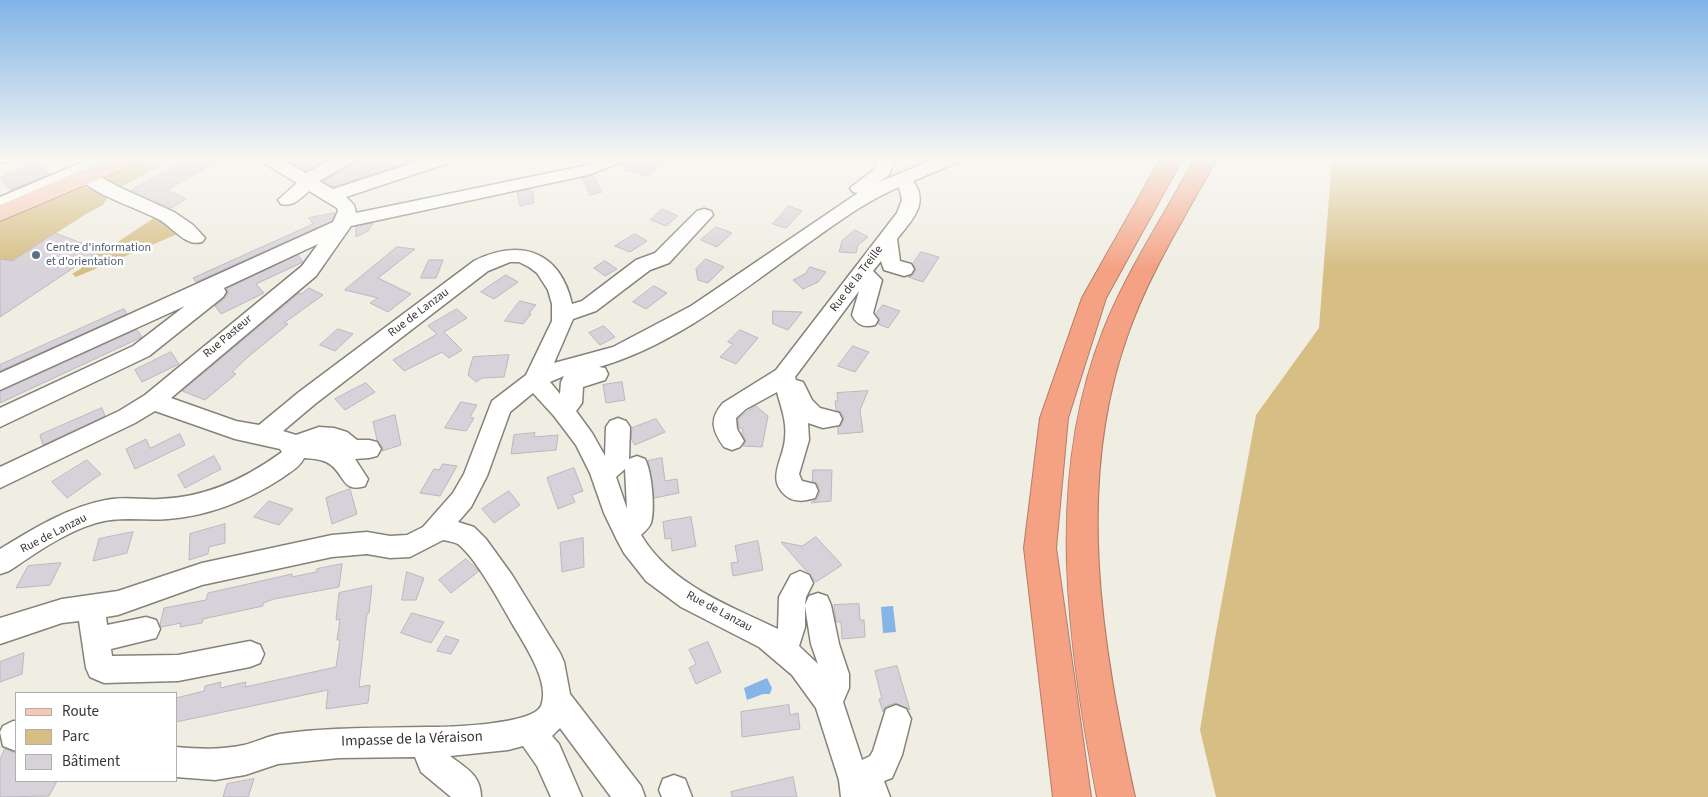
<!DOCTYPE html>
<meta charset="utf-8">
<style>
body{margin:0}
#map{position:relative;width:1708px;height:797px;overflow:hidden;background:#f0ede3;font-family:"Source Sans 3",sans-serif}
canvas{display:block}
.legend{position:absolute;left:15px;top:692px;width:162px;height:90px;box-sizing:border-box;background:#fff;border:1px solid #afafad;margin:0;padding:6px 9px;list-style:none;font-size:15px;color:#383633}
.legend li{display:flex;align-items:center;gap:10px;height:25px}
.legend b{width:25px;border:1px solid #afafad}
</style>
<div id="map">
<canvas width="1708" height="797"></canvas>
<ul class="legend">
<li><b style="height:6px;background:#f8c7b5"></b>Route</li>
<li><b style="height:14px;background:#d6be84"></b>Parc</li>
<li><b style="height:14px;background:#d7d1d9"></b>Bâtiment</li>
</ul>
</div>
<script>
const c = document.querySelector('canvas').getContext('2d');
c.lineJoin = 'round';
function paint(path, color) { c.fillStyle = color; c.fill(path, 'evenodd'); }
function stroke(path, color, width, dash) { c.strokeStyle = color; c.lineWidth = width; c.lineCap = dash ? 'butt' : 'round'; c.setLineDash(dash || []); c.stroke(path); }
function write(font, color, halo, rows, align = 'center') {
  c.font = font + ' "Source Sans 3",sans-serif'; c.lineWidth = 5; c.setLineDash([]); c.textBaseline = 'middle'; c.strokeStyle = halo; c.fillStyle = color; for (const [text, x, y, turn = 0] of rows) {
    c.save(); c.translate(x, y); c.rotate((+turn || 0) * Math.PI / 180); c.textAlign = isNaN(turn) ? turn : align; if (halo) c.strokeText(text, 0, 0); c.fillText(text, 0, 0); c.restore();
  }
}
paint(new Path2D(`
 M141,158H175L121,187L102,175Z
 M1332,158H1708V797H1216L1200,730L1215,638L1256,415L1319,328Z
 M81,185L107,198L103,205L86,214L0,269V220Z
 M154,218L180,233L76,277L72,274L82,268L77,265L100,250L104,251Z`), '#d6be84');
paint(new Path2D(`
 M893,606L896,632L883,633L881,607Z
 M767,678L772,688L770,694H763L747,700L744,688Z`), '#85b4e6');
const building = new Path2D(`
 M188,158H223L167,190L186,199L171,208L132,190Z
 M283,158H330L306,171Z
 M358,158H423L333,187L323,181L354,164Z
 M643,158H673L647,176L625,170L628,168L624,165L636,162Z
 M38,161L51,174L11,190L0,178Z
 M593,175L602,192L590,195L582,178Z
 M529,190V191H533L534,203L520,206L517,192Z
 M789,206L802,211L786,228L773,224Z
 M662,209L678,216L666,226L651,220Z
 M335,213L332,221L196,282L193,278L313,224L309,218Z
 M373,223L368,231L356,237V227Z
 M716,227L732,233L717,247L701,240Z
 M855,230L868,237L858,245L856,253L839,252L842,241Z
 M55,233L100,250L0,317V259L12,261Z
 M635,234L647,241L630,252L615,246Z
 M397,247L415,249L378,278L411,294L388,312L370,303L378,298L345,290Z
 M921,252L939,257L923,282L908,277L913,275L916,270L913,264Z
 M298,255L303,262L256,284L264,293L221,314L215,306L225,298L228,293L227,289Z
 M706,259L724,267L708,283L698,280L696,269Z
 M429,260H443L436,278H421Z
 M605,261L617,269L605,276L594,268Z
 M810,267L826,272L818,282L803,289L793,280L805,274Z
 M506,275L518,282L494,299L481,292Z
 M654,286L667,293L646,309L633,302Z
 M309,288L323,295L284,323L288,324L248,357L232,372L236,374L205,400L182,391L299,293L301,294Z
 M520,301L536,305L529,313L531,314L523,324L505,321Z
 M883,305L900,311L888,328L878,324L880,319L876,314Z
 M124,309L127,314L0,371V365Z
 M457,309L467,318L444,332L462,350L449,358L442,352L404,371L393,360L437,334L428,326Z
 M773,311L802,312L788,330L773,324Z
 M604,326L615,337L600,345L589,333Z
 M338,329L353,334L335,351L320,345Z
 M137,330L142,337L0,403V392Z
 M740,330L758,338L736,364L720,357L733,344L728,342Z
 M853,346L869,352L855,372L838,366Z
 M171,352L179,364L142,382L135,370Z
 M509,355L504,377L482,378L476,382L468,375L473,357Z
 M622,382L625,400L606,403L603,385Z
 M366,383L375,392L345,410L335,399Z
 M868,391L860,410L863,432L838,434V427L841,426L844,418L841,412L836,410L835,401H838L837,393Z
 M461,402L477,405L470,417L474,418L466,431L445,428Z
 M756,406L768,416L762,447L743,446L746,440L742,434L743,429L739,428L738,419Z
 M102,408L105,416L43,445L40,435Z
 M395,415L401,445L382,451L383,448L377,440L373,422Z
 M656,419L665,432L635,445L631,439L632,428Z
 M535,433L534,437L558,435L556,450L511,454L514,435Z
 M180,434L185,445L135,469L126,449L146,439L150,448Z
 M214,456L221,469L185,488L178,475Z
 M662,458L665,481L677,479L679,493L654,498L648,461Z
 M87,460L101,474L67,498L52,482Z
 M443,464L457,466L440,496L420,493L434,469L439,470Z
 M574,468L583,491L572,495L575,502L558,509L547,478Z
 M813,470H832L831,501L811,503L817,499L820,492L817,483L813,482Z
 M350,489L357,514L332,524L326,498Z
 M509,491L520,505L494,523L482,509Z
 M269,501L293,509L279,525L254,517Z
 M691,517L696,546L672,551L671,538L665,539L663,522Z
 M225,524V543L209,547L208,554L189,560L190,534Z
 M133,532L127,553L93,561L99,539Z
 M816,537L842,565L816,582L781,542L802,546Z
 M583,538L584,567L562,572L560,543Z
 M758,541L763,570L733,576L731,563L738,562L735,546Z
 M466,559L479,571L451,593L439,580Z
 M61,563L50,585L16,588L28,566Z
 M342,564L339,587L274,599L263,603V606L203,619L202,623L180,627L181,623L161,627L160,624L164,608L206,600L208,593L292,574V577L316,572L317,569Z
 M407,572L424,578L416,600H402Z
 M372,586L369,613H367L359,687L370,685L368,703L326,709L328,690L176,722V698L204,691L205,686L221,682L220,688L246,682L245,687L336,667L340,640H337L340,619L336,620L339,593Z
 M859,604L860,620H864L865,637L842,639L841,622H836L834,605Z
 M412,613L444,622L431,643L401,633Z
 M446,636L459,640L451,654L437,651Z
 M708,642L721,672L696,684L689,668L696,664L689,650Z
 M24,653L22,674L0,682V662Z
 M897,666L910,710L895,703L885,707L883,712L879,699H882L875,671Z
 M789,705L790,715L798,713L800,729L742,737L741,712Z
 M5,749L16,753V781H57L49,796L0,797V760Z
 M793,777L797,797H732L731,792Z
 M254,779L248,797H223L227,784Z`);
paint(building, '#d7d1d9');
stroke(building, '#bcb6be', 1);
const minor = new Path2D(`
 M0,158H11L8,162L0,163Z
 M92,158H115L112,162L90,171L117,186L174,212L193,225L205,238L202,242C186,247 173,228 160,220C140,209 91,194 78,177L0,210V197Z
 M259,158H280L306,173L334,158H356L353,162L319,181L333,189L428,158H454L451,162L346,197L354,205L356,213L583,166L602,158H625L622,162L588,175L351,226L316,276L171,398L236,421L259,425L299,392L474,261C520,238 560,251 572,304L582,301L636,260L655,253L697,211L704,209L711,211L713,215L669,263L650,270L596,311L573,319L554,363L613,347L691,306L858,193L853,192L850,188L875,169L877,161L875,158H893L895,161L889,175L879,182L937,158H961L958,162L913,181C930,204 911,221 897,239L900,261L911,264L914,269L911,274L904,276L884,270L881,261L873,271L882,280L873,313L878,320L875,325C864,328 857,325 852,315L859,291L795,377L796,380L803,382L812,400L820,408L839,413L842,419L839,425L823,428L808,423L809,440L799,474L802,481L815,484L818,491L815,498C805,501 794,503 785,495C766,478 784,459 785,438C787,422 781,407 777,392L746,409L736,418L737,429L744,441L740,447L732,450L724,447C712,430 709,419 723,403L776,370L897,213L902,200L899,187C868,200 841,220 814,239C749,285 677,345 599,367L605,368L608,374L605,380L583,387L582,403L576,411L592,433L605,456L606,427L610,421L618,418L626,421L630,427L629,459L637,456L645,459C652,472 655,509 651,523C649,528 645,531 641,535C670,584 728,605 778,629L779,597L791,575L800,571L809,575L813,583L806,597L805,605L809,596L818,593L827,596L831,605L839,644L849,674V688L843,702L862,760L870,756L873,751L886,709L896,705L906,709L911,719L902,755L892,778L884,781L890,797H841L839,780L816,708L792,675L759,647L681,607L646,581L624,553L617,540L604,513L590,473L576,445L554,416L533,393L510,412L487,476L471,507L458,522L474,527L486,539L512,575L560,653L564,662L570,694L641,786L645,797H611L560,728L552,736L559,744L582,797H551L537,766L523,746L508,750L450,756C466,768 481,775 481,797H451L421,772L415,757L339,758L278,764L245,775L215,780L176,777V747C200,749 221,750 244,745C256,742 268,736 280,734C329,727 379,728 428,727C448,727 532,725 541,706C551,683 524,644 513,625C501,604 476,558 458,544C454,542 448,541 443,540L410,557L390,558L367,554L332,557L202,585L118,615L106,617L107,625L146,617L156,620L160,629L156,638L111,649L112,656L178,655L250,641L260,645L264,654L260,663L250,667L178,681L104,683L90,677L86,668L79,621L62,623L0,644V618L62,599L118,591L202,563L332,535L367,532L390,536L407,535L423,527L453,493L464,474L492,401L526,375L552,321V304L548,290L537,273L529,267L519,262H510L488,271L315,404L283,431L296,435L319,427L334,428L347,432L357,440H369L377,442L381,449L377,456L369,458L355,459L368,479L365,486C343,493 345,476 331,465C324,459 314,459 304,458C300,467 290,472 282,478C248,500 209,516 168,519C144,521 120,516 96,523C65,532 36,553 9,571L0,574V549C33,529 68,507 106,500C124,496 142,500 159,499C205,498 245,479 282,452L280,449L235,439L155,411L135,423L0,488V467L119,411L145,395L302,266L318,244L224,288L226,292L223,297L149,356L0,427V408L133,346L185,306L0,390V373L333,222L338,211L337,208L309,191C300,199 293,207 281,204L278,200L297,183L262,162ZM564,376L561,382L560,394L550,382ZM625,469L627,509L616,477ZM805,606L811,644L818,664L799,646L805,627Z
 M13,721H16V751L3,746L0,732L3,726Z
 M674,775L685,779L692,797H662L659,790L663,779Z`);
const major = new Path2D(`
 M111,158H140L137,163L0,221V205Z`);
const highway = new Path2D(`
 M1161,158H1183L1106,298L1068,418L1056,548L1091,797H1053L1024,548L1040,418L1082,298Z
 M1195,158H1217C1186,216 1150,271 1128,334C1074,484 1102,645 1135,797H1097C1068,644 1044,480 1103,331C1127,270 1164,216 1195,158Z`);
stroke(minor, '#858279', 3);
stroke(major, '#b27c68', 2);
stroke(highway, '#b27c68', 2);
paint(minor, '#fff');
paint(major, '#f8c7b5');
paint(highway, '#f4a184');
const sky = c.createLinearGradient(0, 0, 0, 269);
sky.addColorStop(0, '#80b4e7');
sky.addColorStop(0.59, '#f8f7f2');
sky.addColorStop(1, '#f8f7f200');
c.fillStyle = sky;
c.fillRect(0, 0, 1708, 269);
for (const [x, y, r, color] of [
 [36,255,5,"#5c6f8a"]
]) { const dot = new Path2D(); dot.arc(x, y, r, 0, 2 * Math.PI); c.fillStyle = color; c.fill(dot); stroke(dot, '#fff', 2); }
write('12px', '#4e5e75', '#fff', [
 ["Centre d'information",46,248],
 ["et d'orientation",46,262]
], 'left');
write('12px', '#383633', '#fff', [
 ["Rue de la Treille",857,279,-53],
 ["Rue de Lanzau",419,313,-37],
 ["Rue Pasteur",228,337,-40],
 ["Rue de Lanzau",54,534,-27],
 ["Rue de Lanzau",719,612,28]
]);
write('15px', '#383633', '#fff', [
 ["Impasse de la Véraison",412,740,-2]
]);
</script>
